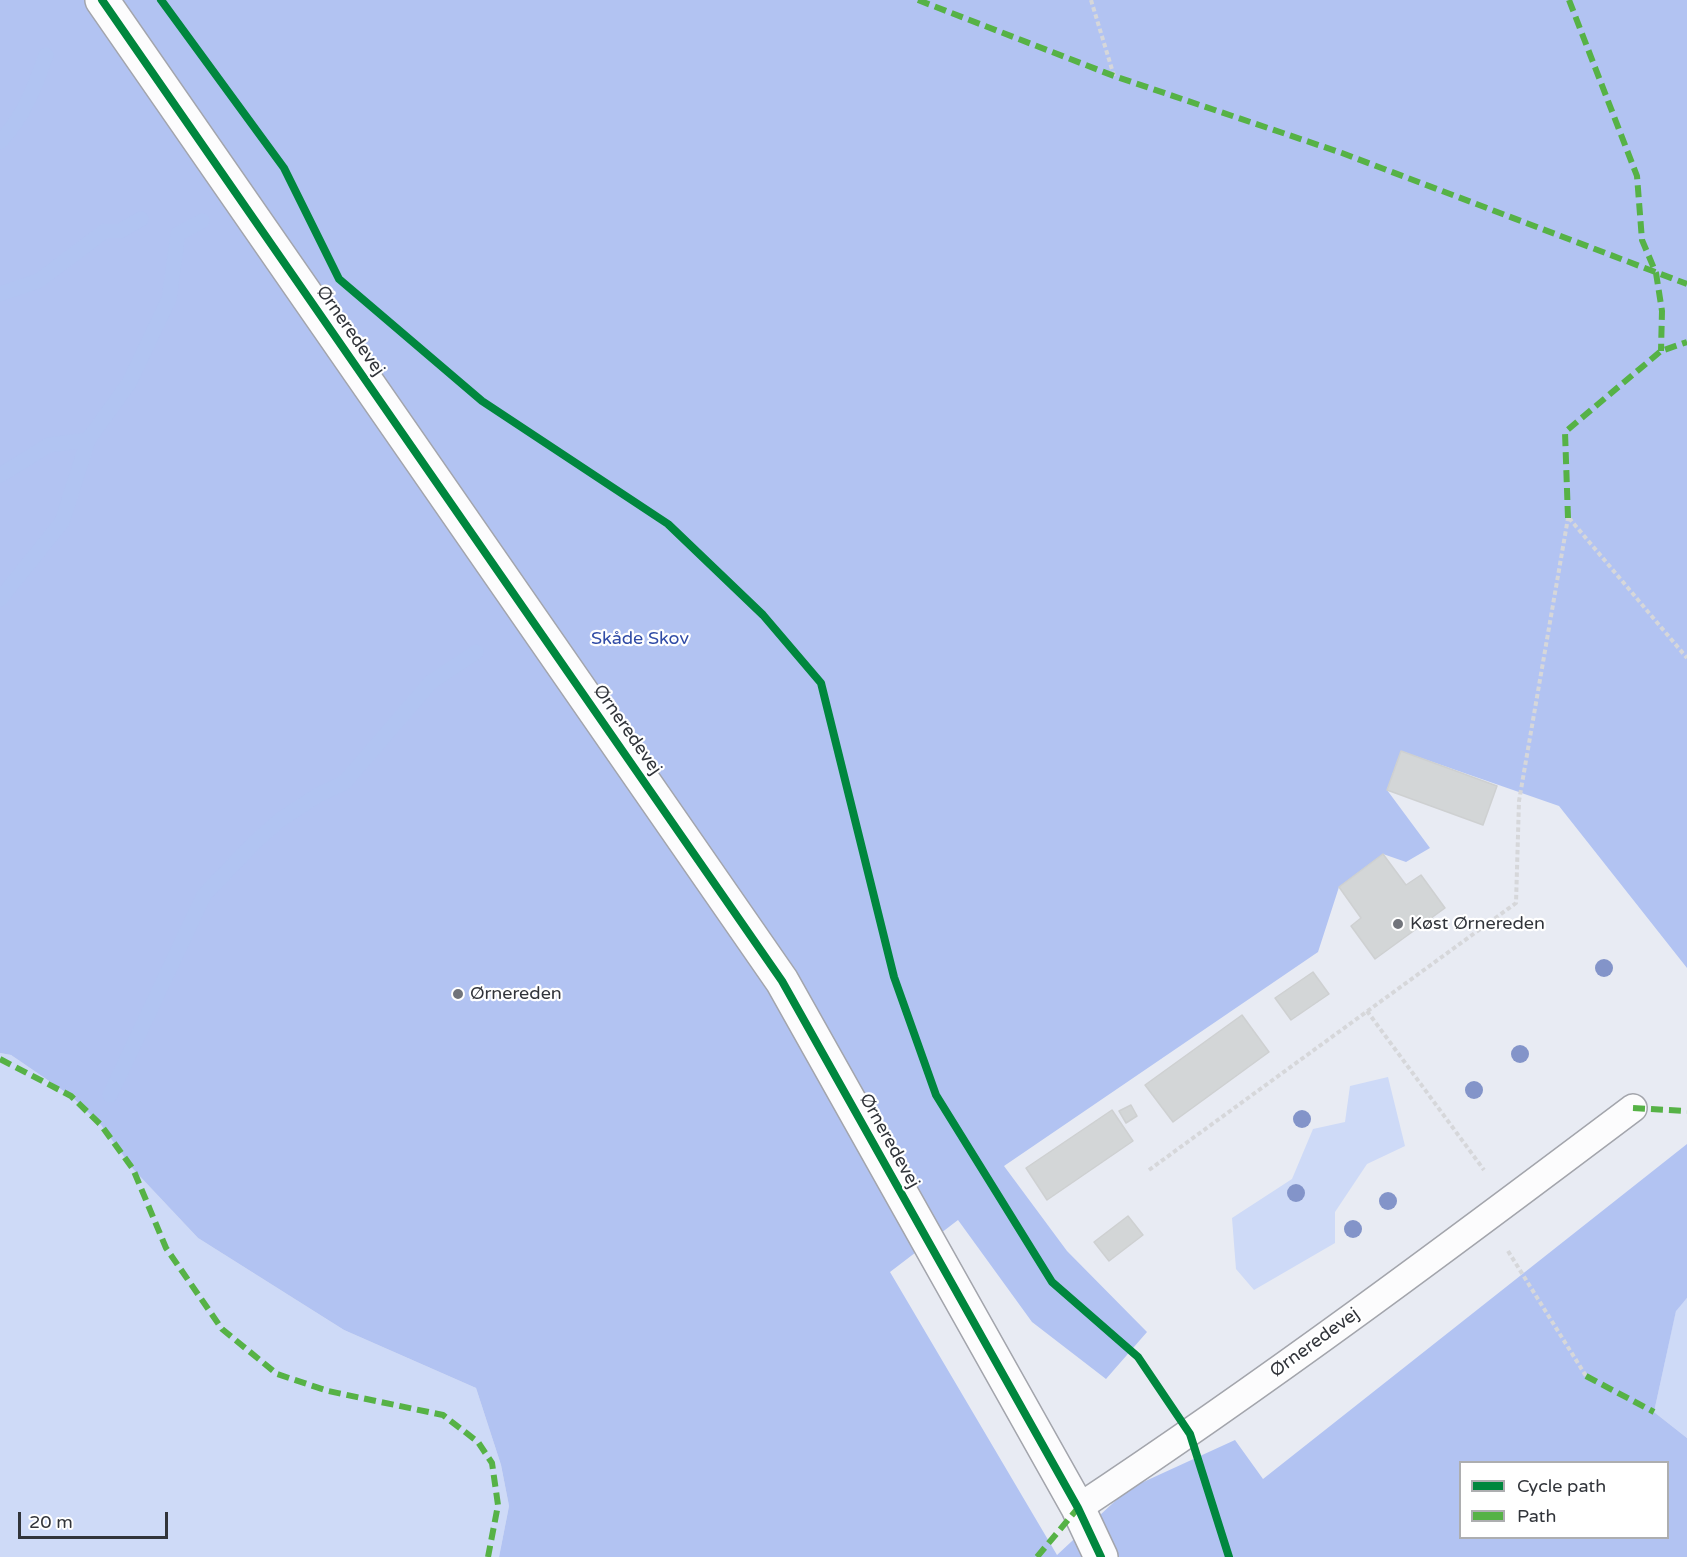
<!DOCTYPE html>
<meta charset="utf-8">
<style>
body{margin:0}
#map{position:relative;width:1687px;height:1557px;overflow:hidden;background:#e8ebf3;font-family:"Varela Round",sans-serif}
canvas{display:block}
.legend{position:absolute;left:1459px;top:1461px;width:210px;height:78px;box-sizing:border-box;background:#fff;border:2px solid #adaeb0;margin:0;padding:8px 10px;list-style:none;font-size:18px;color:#31343a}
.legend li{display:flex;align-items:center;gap:12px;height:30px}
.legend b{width:30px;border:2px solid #adaeb0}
.scale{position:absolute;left:18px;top:1512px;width:150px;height:27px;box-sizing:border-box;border:3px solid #31343a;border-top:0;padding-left:8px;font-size:18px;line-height:21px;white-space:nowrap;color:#31343a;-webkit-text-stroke:4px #fff;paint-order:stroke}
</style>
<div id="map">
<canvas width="1687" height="1557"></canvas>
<ul class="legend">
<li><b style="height:8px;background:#00873e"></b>Cycle path</li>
<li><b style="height:8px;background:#56b246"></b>Path</li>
</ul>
<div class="scale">20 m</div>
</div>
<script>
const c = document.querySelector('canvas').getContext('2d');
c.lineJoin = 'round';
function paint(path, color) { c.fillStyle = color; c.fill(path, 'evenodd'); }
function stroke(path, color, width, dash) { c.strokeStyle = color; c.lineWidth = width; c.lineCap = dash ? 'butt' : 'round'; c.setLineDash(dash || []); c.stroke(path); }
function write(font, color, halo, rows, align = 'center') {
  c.font = font + ' "Varela Round",sans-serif'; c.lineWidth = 4.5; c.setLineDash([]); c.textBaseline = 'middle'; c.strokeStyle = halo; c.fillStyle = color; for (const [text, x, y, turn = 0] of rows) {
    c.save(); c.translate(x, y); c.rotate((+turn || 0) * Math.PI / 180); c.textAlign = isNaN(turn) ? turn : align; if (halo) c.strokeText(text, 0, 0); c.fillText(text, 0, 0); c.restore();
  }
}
paint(new Path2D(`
 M0,1053L11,1055L71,1096L101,1125L133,1169L198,1238L344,1330L476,1388L501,1465L509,1506L499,1557H0Z
 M1388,1077L1405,1146L1367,1164L1335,1212V1243L1254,1290L1236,1269L1232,1218L1292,1179L1313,1129L1345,1122L1350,1086Z
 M1687,1298V1438L1654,1412L1676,1310Z`), '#cedaf7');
paint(new Path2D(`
 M0,0H1687V968L1559,806L1401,751L1387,790L1430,848L1406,862L1383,854L1339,887L1318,952L1004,1166L1067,1251L1147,1332L1106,1379L1032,1322L958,1220L890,1272L1057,1555L1128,1489L1235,1440L1263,1479L1687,1144V1298L1676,1311L1654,1412L1687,1438V1557H499L509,1506L501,1465L476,1388L344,1330L198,1238L133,1169L101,1125L71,1096L11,1055L0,1053ZM1460,1462H1668V1538H1460Z`), '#b2c3f2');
stroke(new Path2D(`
 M0,142C24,116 35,87 46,55
 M0,294L38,281L105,231H120L141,219
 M0,475L49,445L88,440
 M0,599L62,522L88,440L129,383L169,299L178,234L202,221
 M110,1095L204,895L254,843L280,820L318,795L344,783L431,682L476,652`), '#b1c4f2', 15);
const building = new Path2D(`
 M1401,751L1497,786L1483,825L1387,790Z
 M1383,854L1406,885L1421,875L1445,908L1375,959L1351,926L1361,918L1339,887Z
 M1313,972L1329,994L1291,1020L1275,998Z
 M1242,1015L1269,1052L1173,1122L1145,1085Z
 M1131,1105L1137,1116L1126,1123L1119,1111Z
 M1112,1110L1133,1141L1047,1200L1026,1168Z
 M1128,1216L1143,1235L1109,1261L1094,1242Z`);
paint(building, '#d3d6d7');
stroke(building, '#ced0d1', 1.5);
const lane = new Path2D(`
 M1078,1508C1268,1382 1451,1245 1633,1108`);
const street = new Path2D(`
 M102,0L782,981L1078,1508L1101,1557`);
stroke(lane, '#a3a5ac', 30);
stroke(street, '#a3a5ac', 36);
stroke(new Path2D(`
 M1091,0L1114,76
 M1569,518L1687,658
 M1367,1011L1484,1170
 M1149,1170L1516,903L1519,801L1568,518
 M1508,1251L1586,1376`), '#d6d7da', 4, [4.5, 3]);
stroke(lane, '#fcfcfd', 27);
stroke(street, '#fcfcfd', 33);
stroke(new Path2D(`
 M918,0L1114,76L1342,153L1687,284
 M1569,0L1637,176L1642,240L1656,273L1662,311L1661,351
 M1568,518L1565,432L1661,351L1687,342
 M0,1059L71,1096L101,1125L133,1169L166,1248L222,1329L277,1374L328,1391L443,1415L478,1442L492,1463L498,1505L488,1557
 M1633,1108L1687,1111
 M1586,1376L1654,1412
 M1037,1557L1078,1508`), '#56b246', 6, [12, 6]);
stroke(new Path2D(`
 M102,0L782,981L1078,1508L1101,1557
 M161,0L284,168L339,279L482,401L668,524L763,615L821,683L894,977L936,1095L1052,1282L1138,1357L1190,1434L1229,1557`), '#00873e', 8);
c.fillStyle = '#8394c9';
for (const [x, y] of [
 [1604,968],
 [1520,1054],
 [1474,1090],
 [1302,1119],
 [1296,1193],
 [1388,1201],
 [1353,1229]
]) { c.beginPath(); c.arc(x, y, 9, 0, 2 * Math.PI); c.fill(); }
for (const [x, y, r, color] of [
 [1398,924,6,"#71747b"],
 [458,994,6,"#71747b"]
]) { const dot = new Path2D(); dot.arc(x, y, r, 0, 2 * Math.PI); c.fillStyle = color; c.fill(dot); stroke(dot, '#fff', 2); }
write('18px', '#31343a', '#fff', [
 ["Ørneredevej",350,331,55],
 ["Ørneredevej",627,730,55],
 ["Ørneredevej",889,1141,61],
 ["Ørneredevej",1315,1343,-36]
]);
write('18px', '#314ca6', '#fff', [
 ["Skåde Skov",640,639]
]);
write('18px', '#31343a', '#fff', [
 ["Køst Ørnereden",1410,924],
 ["Ørnereden",470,994]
], 'left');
</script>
